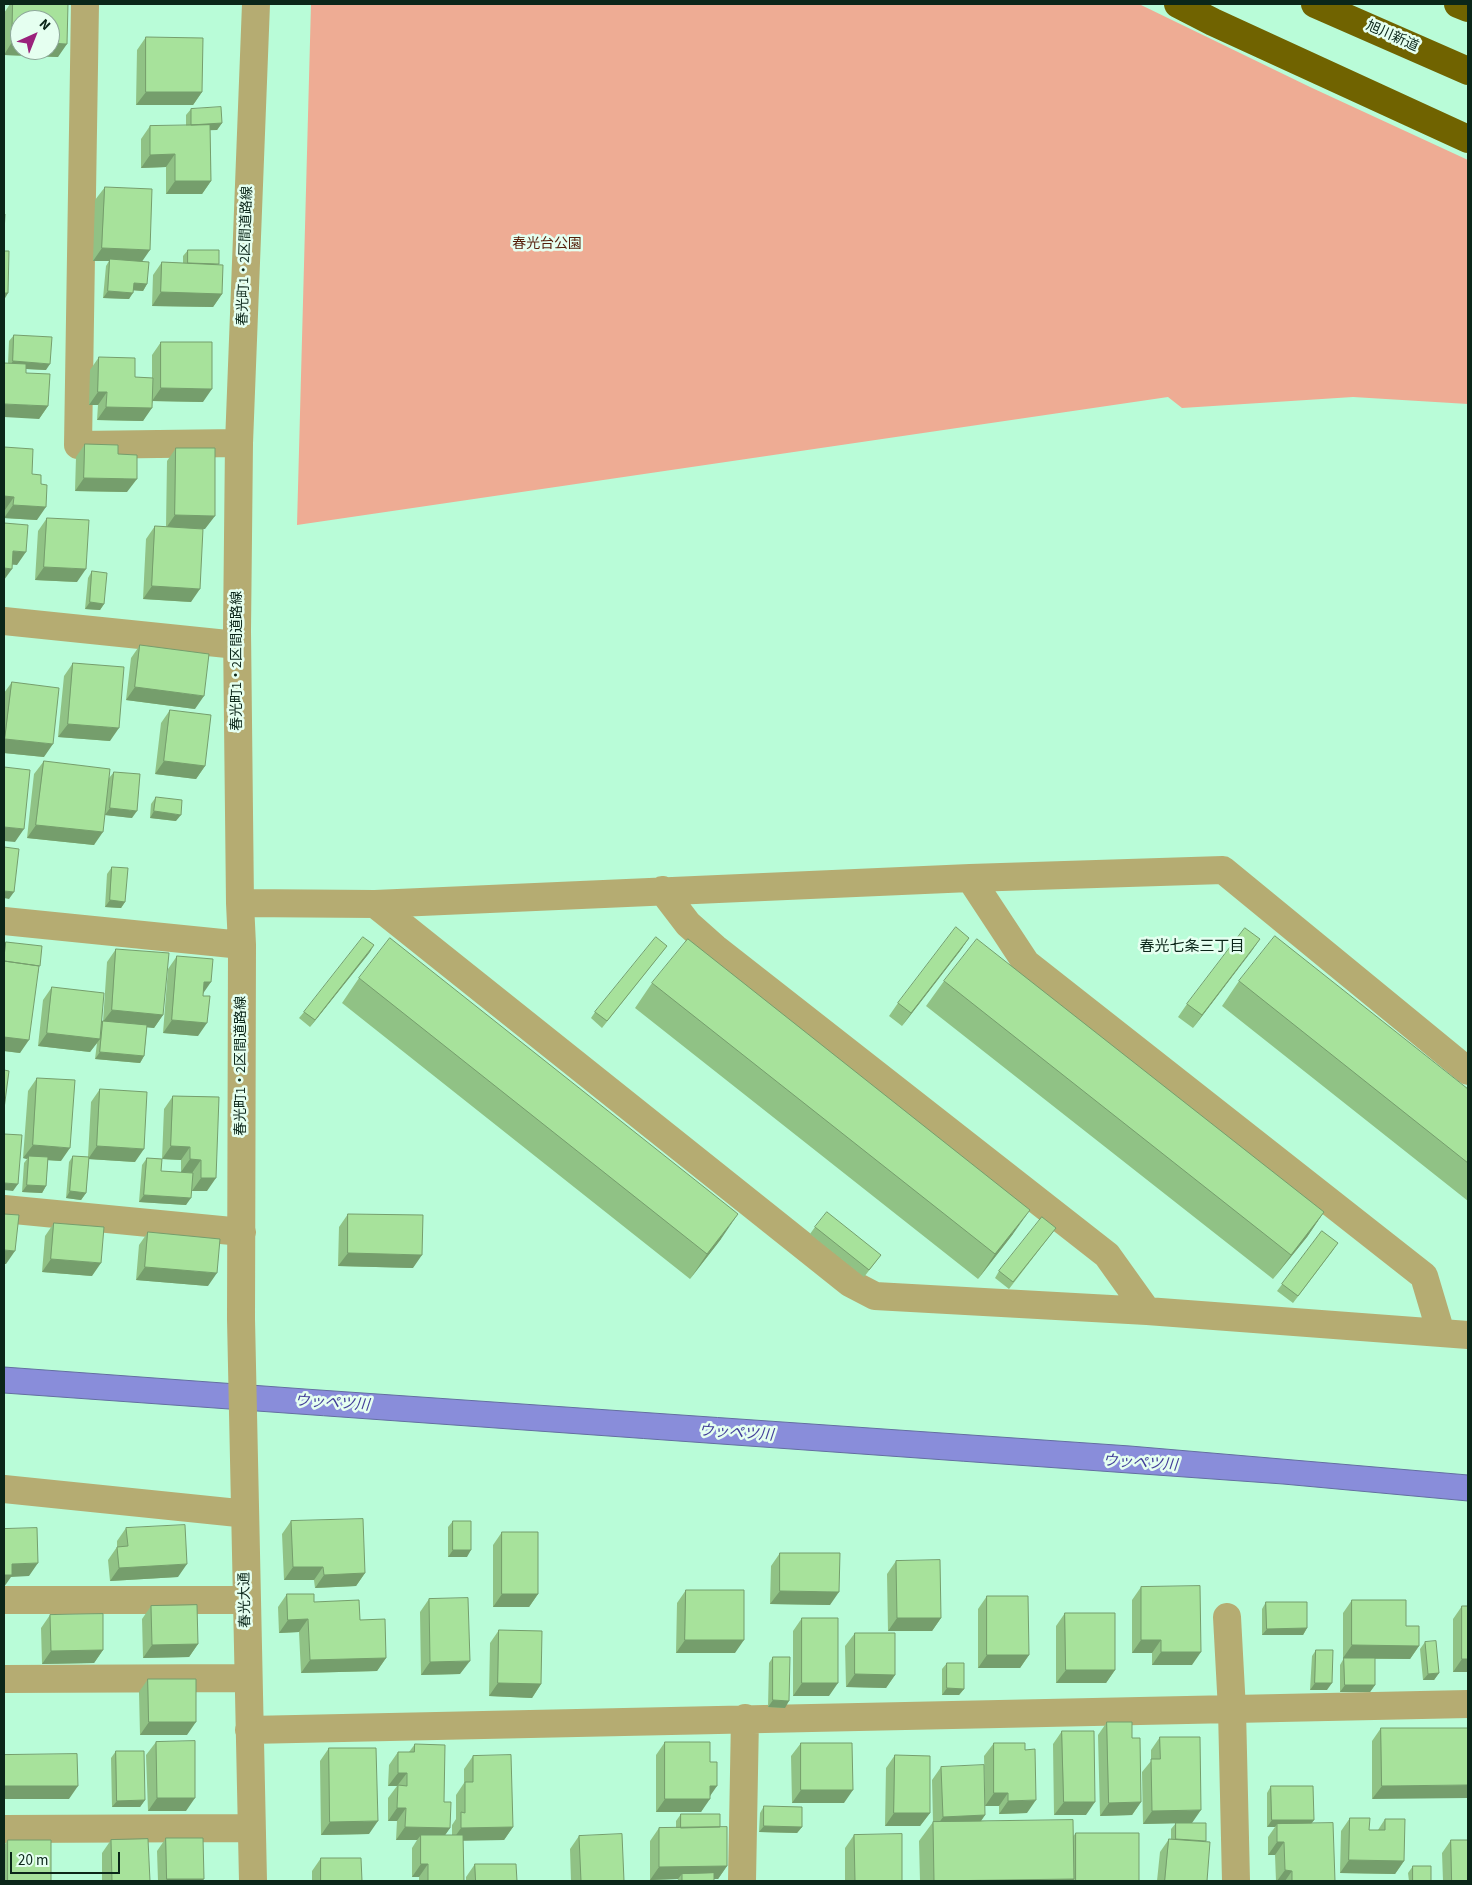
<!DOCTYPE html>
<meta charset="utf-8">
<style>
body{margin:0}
#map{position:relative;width:1472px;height:1885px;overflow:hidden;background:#b9fcd8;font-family:"Source Sans 3",sans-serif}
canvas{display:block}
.frame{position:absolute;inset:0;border:5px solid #0b2619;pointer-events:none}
.north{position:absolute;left:10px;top:10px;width:50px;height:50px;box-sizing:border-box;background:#e5fff0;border:1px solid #8ea89a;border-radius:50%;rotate:44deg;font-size:14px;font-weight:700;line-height:20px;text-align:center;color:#0b2619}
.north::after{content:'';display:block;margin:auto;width:18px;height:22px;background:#9a227c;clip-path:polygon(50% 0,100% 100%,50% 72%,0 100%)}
.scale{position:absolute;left:10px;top:1852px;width:110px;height:22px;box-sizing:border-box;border:2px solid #0b2619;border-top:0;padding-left:6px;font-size:15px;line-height:18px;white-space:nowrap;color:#0b2619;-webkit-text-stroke:4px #e5fff0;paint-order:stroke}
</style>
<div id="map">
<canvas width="1472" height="1885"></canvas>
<div class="frame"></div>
<div class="north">N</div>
<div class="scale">20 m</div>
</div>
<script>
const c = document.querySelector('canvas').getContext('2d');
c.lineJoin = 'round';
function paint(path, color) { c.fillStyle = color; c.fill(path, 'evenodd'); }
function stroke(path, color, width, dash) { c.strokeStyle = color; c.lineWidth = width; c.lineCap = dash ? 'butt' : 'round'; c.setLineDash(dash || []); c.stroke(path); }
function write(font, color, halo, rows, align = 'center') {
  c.font = font + ' "Source Sans 3","Noto Sans JP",sans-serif'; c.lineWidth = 5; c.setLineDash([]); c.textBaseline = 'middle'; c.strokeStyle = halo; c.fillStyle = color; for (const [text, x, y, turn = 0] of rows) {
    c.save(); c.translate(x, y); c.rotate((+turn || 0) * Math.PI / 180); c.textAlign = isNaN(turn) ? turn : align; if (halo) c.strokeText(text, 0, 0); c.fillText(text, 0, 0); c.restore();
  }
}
paint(new Path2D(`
 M311,4H1139L1310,87L1468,160V404L1353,397L1182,408L1168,397L297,525Z`), '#eeac94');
const water = new Path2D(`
 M4,1367L305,1389L1130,1446L1468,1475V1501L1283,1484L4,1393Z`);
paint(water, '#898dda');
stroke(water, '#636ea0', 1);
stroke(new Path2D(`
 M85,4L78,445L239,443
 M4,621L237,645
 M970,878L1026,963L1424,1276L1441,1333
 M662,890L688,924L715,948L1107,1255L1147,1311
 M240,903L375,904L970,878L1223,870L1468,1071
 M375,904L850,1283L875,1296L1147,1311L1468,1335
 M4,921L242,945
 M4,1209L242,1232
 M4,1489L238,1513H244
 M4,1600H246
 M1227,1617L1232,1710L1236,1881
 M4,1679L248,1678
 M249,1730L1468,1704
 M4,1829L251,1828
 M253,1881L241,1319L242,945L240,903L237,631L239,443L256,4
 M742,1881L745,1718`), '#b5ac72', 28);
stroke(new Path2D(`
 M1178,4L1213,22L1468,139
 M1315,4L1468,71
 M1458,4L1468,8`), '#706300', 28);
paint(new Path2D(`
 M10,4H68L58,57L4,55V13Z
 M146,37L202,92L193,105H136L137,50Z
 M191,109L222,123L217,130H210L211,181L202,194H166V167L141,168V139L150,126H186V115Z
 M105,187L141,261L147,284L143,291L133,290L129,299L103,298L106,266L109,261H93L95,200Z
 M188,250L218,265L222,294L213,307L152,306L153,275L162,262L183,263V256Z
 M14,335L46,370L26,369V373L48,406L39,419L8,363L9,341Z
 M161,342L203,402L153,401L143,421L97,420L98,405H89L90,370L99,357L135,377L152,378V355Z
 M85,444L118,454L127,492L75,491L76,457Z
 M4,447L32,474L37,520L4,518Z
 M176,448L205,529H203L191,602L143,599L146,539L155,526L166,527L167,461Z
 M47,518L77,582L35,580L38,531Z
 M92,571L104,604L100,610L85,609L88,578Z
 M140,645L195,709L126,700L131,658Z
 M73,663L110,741L58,737L64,676Z
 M12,682L44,757L4,753V693Z
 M170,710L205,766L196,779L155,774L161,723Z
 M44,761L109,778L114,772L132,818L105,815L94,845L27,838L34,774Z
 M156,797L176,821L150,818L151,804Z
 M112,867L125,902L121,908L105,907L107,874Z
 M969,938L960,951L902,1026L889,1016L898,1003Z
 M1260,939L1193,1028L1178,1017L1187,1004Z
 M6,942L39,969L20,1053L4,1051V944Z
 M667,946L602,1028L591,1018L595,1012Z
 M116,949L163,1015L154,1028L147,1027L144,1056L140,1063L95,1059L97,1043L90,1052L38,1046L43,1000L52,987L101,1024L103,1022L107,962Z
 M370,952L310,1027L299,1018L304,1012Z
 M177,956L203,993L198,1036L163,1033L168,969Z
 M359,978L721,1239L690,1279L342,1003Z
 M944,981L1324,1212L1307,1237L1273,1279L926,1006Z
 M1239,981L1468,1089V1201L1222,1006Z
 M652,983L1013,1234L978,1279L635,1008Z
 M37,1078L61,1161L48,1160L46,1186L42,1193L22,1192L24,1163L27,1159L23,1158L28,1091Z
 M100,1089L135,1162L89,1159L86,1193L81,1200L66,1198L69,1162L73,1156L88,1157L91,1102Z
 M173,1096L219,1097L207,1191H192V1182L186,1205L139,1202L142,1165L147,1158L162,1159L164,1109ZM162,1159L181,1160V1172L161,1171Z
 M348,1214L413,1268L338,1266L339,1227Z
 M54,1223L92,1276L42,1272L45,1236Z
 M815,1227L881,1255L864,1277L810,1234Z
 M1056,1228L1009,1289L995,1278L999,1271Z
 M1322,1231L1334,1249L1293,1303L1277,1291Z
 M148,1232L208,1286L136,1280L139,1245Z
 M291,1521L365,1573L356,1586L315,1588L314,1580H284L282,1534Z
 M453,1521L467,1557H448V1527Z
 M126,1528L178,1577L110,1581L108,1560L117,1547V1541Z
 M502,1532L538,1594L529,1607H493V1545Z
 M780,1553L830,1605L770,1604L771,1566Z
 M896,1561L941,1618L932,1631H888L887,1574Z
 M1141,1587L1192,1665H1152V1653H1132V1600Z
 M686,1590L735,1653H676L677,1603Z
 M287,1594L314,1602L360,1620L386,1658L377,1671L301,1673L299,1632L279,1633L278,1607Z
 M987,1596L1029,1655L1020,1668H978V1609Z
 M429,1599L460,1674L421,1675L420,1612Z
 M1352,1600L1406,1626L1419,1646L1410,1659H1375V1685L1370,1692H1340V1665L1344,1658H1346H1343V1613Z
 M1266,1602L1307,1628L1303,1635H1262V1609Z
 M151,1606L198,1644L189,1657L143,1658L142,1619Z
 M1462,1606H1468V1672H1453V1619Z
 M1065,1613L1115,1670L1106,1683H1056V1626Z
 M50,1615L103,1650L94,1663L42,1664L41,1628Z
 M802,1618L829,1696H793V1631Z
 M499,1630L541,1684L532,1698L489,1696L490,1643Z
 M855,1633L895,1675L886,1688L846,1687L845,1646Z
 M1425,1642L1439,1673L1434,1680H1423L1420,1649Z
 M1316,1650L1327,1690H1310L1312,1656Z
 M773,1657L785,1708L768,1707L769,1663Z
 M947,1663L964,1689L959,1695H942V1669Z
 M148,1679L187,1735H140L139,1692Z
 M1107,1722L1132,1738L1141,1802L1132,1815L1100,1816L1098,1735Z
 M1381,1728H1468L1372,1799V1741Z
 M1062,1731L1086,1815H1054L1053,1744Z
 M1160,1737L1192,1823L1207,1881H1157L1160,1852L1169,1839H1171V1829L1176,1823L1143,1824L1142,1772L1151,1761V1750Z
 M156,1742L186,1811H148L146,1755Z
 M665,1742L710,1796L701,1812H656V1755Z
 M801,1743L844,1803H792L791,1756Z
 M994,1743L1027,1813L999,1814V1806H985L984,1756Z
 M415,1744L444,1802L450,1828L445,1835H452V1825L456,1819V1795L464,1783V1769L473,1756L513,1827L504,1840H463L464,1881H419V1877H412V1848L417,1840H396L397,1821H388V1798L397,1786H388L389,1765L398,1752H409Z
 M329,1748L369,1834L321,1835L320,1761Z
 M116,1751L145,1800L140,1807H112L111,1758Z
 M895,1755L930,1813L920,1826H885L886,1768Z
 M941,1767L985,1815L981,1821L1073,1836L1076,1833L1139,1881H920L919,1841L933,1822L932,1780Z
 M1271,1786L1314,1820L1311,1823L1335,1881H1276L1275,1855H1268V1837L1275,1827H1267V1793Z
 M764,1806L802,1827L797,1833L759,1832L760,1813Z
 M681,1814L720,1828L727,1866L718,1879H714V1881H677L678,1879L650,1880V1841L659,1828H676V1821Z
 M1350,1818L1369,1830H1378L1385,1819L1404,1861L1395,1874L1340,1873L1341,1831Z
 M854,1835L902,1881H845V1848Z
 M579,1836L624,1881H571L570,1849Z
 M166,1838L202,1881H158L157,1851Z
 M8,1840L51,1881H4V1845Z
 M111,1840L150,1881H102V1853Z
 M1451,1840L1468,1881H1443L1442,1853Z
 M321,1858L362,1881H312V1871Z
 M475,1864L517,1881H466V1877Z
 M1413,1866L1431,1881H1409L1408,1873Z`), '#90c285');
paint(new Path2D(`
 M12,42H20V50H50V43L67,44L58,57L4,55Z
 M146,92H202L193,105H136Z
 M222,123L217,130L187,131L191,125Z
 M175,154L166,167L141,168L150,155Z
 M175,181H211L202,194H166Z
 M102,248L150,250L141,263L110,259L109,261H93Z
 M134,283L147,284L143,291L129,290Z
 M108,291L133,293L129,299L103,298Z
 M161,292L222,294L213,307L152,306Z
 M4,293H8L4,300Z
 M13,361L50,364L46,370L8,368Z
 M161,388L212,389L203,402L152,401Z
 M98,392H107L98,405H89Z
 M4,404L48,406L39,419L4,417Z
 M106,407L152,408L143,421L97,420Z
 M84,478L137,479L127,492L75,491Z
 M4,496L14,497L5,510H4Z
 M13,505L46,507L37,520L4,518Z
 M175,515L215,516L205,529L166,528Z
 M13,551L26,552L17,565L4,564Z
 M44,567L86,569L77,582L35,580Z
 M4,568L12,569L4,580Z
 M152,586L200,589L191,602L143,599Z
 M90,602L104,604L100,610L85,609Z
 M135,687L204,696L195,709L126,700Z
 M68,724L119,728L110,741L58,737Z
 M5,739L53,744L44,757L4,753V741Z
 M164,761L205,766L196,779L155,774Z
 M110,808L137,811L132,818L105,815Z
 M154,811L181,815L176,821L150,818Z
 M36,825L103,832L94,845L27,838Z
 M4,827L24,829L15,842L4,841Z
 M4,891L14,892L9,899L4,898Z
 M110,900L125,902L121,908L105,907Z
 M969,938L960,951L902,1026L911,1013Z
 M1260,939L1251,952L1193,1028L1202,1015Z
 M374,945L370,952L310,1027L315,1020Z
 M204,982H211L202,995Z
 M112,1010L163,1015L154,1028L102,1023Z
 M172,1020L207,1023L198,1036L163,1033Z
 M47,1033L100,1039L90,1052L38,1046Z
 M4,1037L29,1040L20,1053L4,1051Z
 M100,1052L144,1056L140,1063L95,1059Z
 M33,1145L70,1148L61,1161L29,1159V1156L27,1159L23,1158Z
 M97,1146L144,1149L135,1162L88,1159Z
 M171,1146L190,1147L181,1160L162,1159Z
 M190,1159L201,1160L192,1173L181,1172Z
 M201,1178H216L207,1191H192Z
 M4,1183L18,1184L13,1191L4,1190Z
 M27,1185L46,1186L42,1193L22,1192Z
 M70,1191L86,1193L81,1200L66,1198Z
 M144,1195L191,1198L186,1205L139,1202Z
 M1030,1210L1013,1234L978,1279L995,1254Z
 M1324,1212L1307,1237L1273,1279L1291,1255Z
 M738,1214L721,1239L690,1279L707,1254Z
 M4,1250L15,1251L6,1264H4Z
 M348,1253L422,1255L413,1268L338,1266Z
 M51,1259L101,1263L92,1276L42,1272Z
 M145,1267L217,1273L208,1286L136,1280Z
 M453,1550H471L467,1557H448Z
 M38,1563L29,1576L11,1577L4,1587V1575L12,1564Z
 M187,1564L178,1577L110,1581L119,1568Z
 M293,1567H323L314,1580H284Z
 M365,1573L356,1586L315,1588L324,1575Z
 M780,1591L839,1592L830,1605L770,1604Z
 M502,1594H538L529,1607H493Z
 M897,1618H941L932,1631H888Z
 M308,1619L299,1632L279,1633L288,1620Z
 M1307,1628L1303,1635H1262L1267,1629Z
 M685,1640H744L735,1653H676Z
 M1141,1640H1161L1152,1653H1132Z
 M198,1644L189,1657L143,1658L152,1645Z
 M1352,1645L1419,1646L1410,1659L1343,1658Z
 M103,1650L94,1663L42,1664L51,1651Z
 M1161,1652H1201L1192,1665H1152Z
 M987,1655H1029L1020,1668H978Z
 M386,1658L377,1671L301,1673L310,1660Z
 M1462,1659H1468V1672H1453Z
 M470,1661L460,1674L421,1675L430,1662Z
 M1066,1670H1115L1106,1683H1056Z
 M1439,1673L1434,1680H1423L1428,1674Z
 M855,1674L895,1675L886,1688L846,1687Z
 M498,1683L541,1684L532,1698L489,1696Z
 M802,1683H838L829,1696H793Z
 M1315,1683H1332L1327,1690H1310Z
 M1345,1685H1375L1370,1692H1340Z
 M947,1688L964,1689L959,1695H942Z
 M773,1700L789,1701L785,1708L768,1707Z
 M149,1722H196L187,1735H140Z
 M398,1773H407L397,1786H388Z
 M1468,1785V1798L1372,1799L1382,1786Z
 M4,1786H78L69,1799H4Z
 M710,1786H717L708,1799H710L701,1812H656L665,1799Z
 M801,1790H853L844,1803H792Z
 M994,1793H1008L999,1806H985Z
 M157,1798H195L186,1811H148Z
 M145,1800L140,1807H112L117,1801Z
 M1036,1800L1027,1813L999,1814L1008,1801Z
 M1064,1802H1095L1086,1815H1054Z
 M1141,1802L1132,1815L1100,1816L1109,1803Z
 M397,1808H406L397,1821H388Z
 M1201,1810L1192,1823L1143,1824L1152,1811Z
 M894,1813H930L920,1826H885Z
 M985,1815L976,1828L934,1830L943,1817Z
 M1272,1820H1314L1309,1827L1277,1824L1275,1827H1267Z
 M378,1821L369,1834L321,1835L330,1822Z
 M764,1826L802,1827L797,1833L759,1832Z
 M405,1827L450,1828L441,1841L421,1835L417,1840H396Z
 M513,1827L504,1840L452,1841L461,1828Z
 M1277,1842H1284L1275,1855H1268Z
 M1349,1860L1404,1861L1395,1874L1340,1873Z
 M421,1864H428L419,1877H412Z
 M727,1866L718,1879H682V1874L678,1879L650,1880L659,1867Z
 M1285,1870L1292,1871L1285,1881H1277Z
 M167,1879H204L202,1881H165Z
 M1074,1879L1073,1881H935Z`), '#759e6c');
const building = new Path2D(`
 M13,4H68L67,44L50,43V20H20V42H12Z
 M146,37L203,38L202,92H146Z
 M221,107L222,123L191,125V109Z
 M210,125L211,181H175V154L150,155V126Z
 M105,187L152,189L150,250L102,248Z
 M4,214H5L4,233Z
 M188,250H219V264L188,263Z
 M4,251H9L8,293H4Z
 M110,259L149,262L147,284L134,283L133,293L108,291Z
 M162,262L223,265L222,294L161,292Z
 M14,335L52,337L50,364L13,361Z
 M161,342H212V389L161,388Z
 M99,357L135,358V377L153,378L152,408L106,407L107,392H98Z
 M4,363L26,364V373L50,374L48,406L4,404Z
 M85,444L118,445V454L137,455V479L84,478Z
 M4,447L33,449L32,474L41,475V484L47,485L46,507L13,505L14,497L4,496Z
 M176,448H215V516L175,515Z
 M47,518L89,520L86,569L44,567Z
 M4,523L28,525L26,552L13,551L12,569L4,568Z
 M155,526L203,529L200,589L152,586Z
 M92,571L107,573L104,604L90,602Z
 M140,645L209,654L204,696L135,687Z
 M73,663L124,667L119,728L68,724Z
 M12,682L59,688L53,744L5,739Z
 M170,710L211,715L205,766L164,761Z
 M44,761L110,769L103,832L36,825Z
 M4,767L30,770L24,829L4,827Z
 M114,772L140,774L137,811L110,808Z
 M156,797L182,800L181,815L154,811Z
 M4,847L19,849L14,892L4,891Z
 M112,867L128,868L125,902L110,900Z
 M956,927L969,938L911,1013L898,1003Z
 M1245,928L1260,939L1202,1015L1187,1004Z
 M1275,936L1468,1089V1163L1239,981Z
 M363,937L374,945L315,1020L304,1012Z
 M656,937L667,946L607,1021L595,1012Z
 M390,938L738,1214L707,1254L359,978Z
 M688,939L1030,1210L995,1254L652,983Z
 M977,939L1324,1212L1291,1255L944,981Z
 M6,942L42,946L40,966L4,961Z
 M116,949L169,953L163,1015L112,1010Z
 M177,956L213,959L211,982H204L203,996H210L207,1023L172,1020Z
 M4,961L39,966L29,1040L4,1037Z
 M52,987L104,993L100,1039L47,1033Z
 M103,1021L147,1025L144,1056L100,1052Z
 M4,1070L9,1071L4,1109Z
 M37,1078L75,1080L70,1148L33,1145Z
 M100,1089L147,1092L144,1149L97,1146Z
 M173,1096L219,1097L216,1178H201V1160L190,1159V1147L171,1146Z
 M4,1134L22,1135L18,1184L4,1183Z
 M29,1156L48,1157L46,1186L27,1185Z
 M73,1156L89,1157L86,1193L70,1191Z
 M147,1158L162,1159L161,1171L193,1173L191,1198L144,1195Z
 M827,1212L881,1255L869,1270L815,1227Z
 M4,1214L19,1215L15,1251L4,1250Z
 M348,1214L423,1215L422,1255L348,1253Z
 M1042,1217L1056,1228L1013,1282L999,1271Z
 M54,1223L104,1227L101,1263L51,1259Z
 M1322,1231L1338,1243L1298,1296L1282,1284Z
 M148,1232L220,1239L217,1273L145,1267Z
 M363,1519L365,1573L324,1575L323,1567H293L291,1521Z
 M453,1521H471V1550H453Z
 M185,1525L187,1564L119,1568L117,1547L128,1546L126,1528Z
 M37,1528L38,1563L12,1564V1575H4V1529Z
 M502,1532H538V1594H502Z
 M780,1553H840L839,1592L780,1591Z
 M940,1560L941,1618H897L896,1561Z
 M1200,1586L1201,1652H1161V1640H1141V1587Z
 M686,1590H744V1640H685Z
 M287,1594H314V1602L359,1600L360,1620L385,1619L386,1658L310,1660L308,1619L288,1620Z
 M987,1596H1028L1029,1655H987Z
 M468,1598L470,1661L430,1662L429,1599Z
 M1352,1600H1406V1626H1419V1646L1352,1645Z
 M1266,1602H1307V1628L1267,1629Z
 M197,1605L198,1644L152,1645L151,1606Z
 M1462,1606H1468V1659H1462Z
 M1065,1613H1115V1670H1066Z
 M103,1614V1650L51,1651L50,1615Z
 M802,1618H838V1683H802Z
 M499,1630L542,1631L541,1684L498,1683Z
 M855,1633H895V1675L855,1674Z
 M1436,1641L1439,1673L1428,1674L1425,1642Z
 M1316,1650H1333L1332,1683H1315Z
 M773,1657H790L789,1701L773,1700Z
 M1344,1658H1375V1685H1345Z
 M947,1663H964V1689L947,1688Z
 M148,1679H196V1722H149Z
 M1107,1722H1132V1738H1140L1141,1802L1109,1803Z
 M1381,1728H1468V1785L1382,1786Z
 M1062,1731H1094L1095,1802H1064Z
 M1160,1737H1200L1201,1810L1152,1811L1151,1759H1160Z
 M195,1741V1798H157L156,1742Z
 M665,1742H710V1762H717V1786H710V1799H665Z
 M801,1743H852L853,1790H801Z
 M994,1743H1025V1750L1035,1749L1036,1800L1008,1801V1793H994Z
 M415,1744L445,1745L444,1802H451L450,1828L405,1827L406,1808H397L398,1785L407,1786V1773H398V1752H414Z
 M329,1748H376L378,1821L330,1822Z
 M116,1751H144L145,1800L117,1801Z
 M77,1754L78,1786H4V1755Z
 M511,1755L513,1827L461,1828V1812L465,1813V1782H473V1756Z
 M895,1755L930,1756V1813H894Z
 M984,1765L985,1815L943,1817L941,1767Z
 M1271,1786H1313L1314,1820H1272Z
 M764,1806L802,1807V1827L764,1826Z
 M681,1814H720V1827L681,1828Z
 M1350,1818H1370L1369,1830H1385V1819H1405L1404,1861L1349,1860Z
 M1073,1820L1074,1879L934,1881L933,1822Z
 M1176,1823H1206V1841L1176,1839Z
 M1333,1823L1335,1881H1292V1871L1285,1870L1284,1842H1277V1824Z
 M727,1827V1866L659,1867V1828Z
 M1076,1833H1139V1881H1076Z
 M622,1834L624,1881H581L579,1836Z
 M902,1834V1881H855L854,1835Z
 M421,1835H463L464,1881H428V1864H421Z
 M166,1838H203L204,1879H167Z
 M148,1839L150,1881H112L111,1840Z
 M1169,1839L1210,1842L1207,1881H1165Z
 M8,1840H51V1881H8Z
 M1451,1840H1468V1881H1452Z
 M321,1858H361L362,1881H321Z
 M475,1864H516L517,1881H476Z
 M1413,1866H1431V1881H1413Z
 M714,1873V1881H682V1874Z`);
paint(building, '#a7e29b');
stroke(building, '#759e6c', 1);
write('14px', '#0b2619', '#e5fff0', [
 ["旭川新道",1392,37,24],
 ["春光町1・2区間道路線",246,256,-88],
 ["春光町1・2区間道路線",238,661,-90],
 ["春光町1・2区間道路線",242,1066,-90],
 ["春光大通",246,1600,-91]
]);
write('14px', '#551f0a', '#e5fff0', [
 ["春光台公園",547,245]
]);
write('15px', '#0b2619', '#e5fff0', [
 ["春光七条三丁目",1192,948]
]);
write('italic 15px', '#423e99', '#e5fff0', [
 ["ウッペツ川",332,1404,4],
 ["ウッペツ川",736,1434,4],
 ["ウッペツ川",1140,1464,4]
]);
</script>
